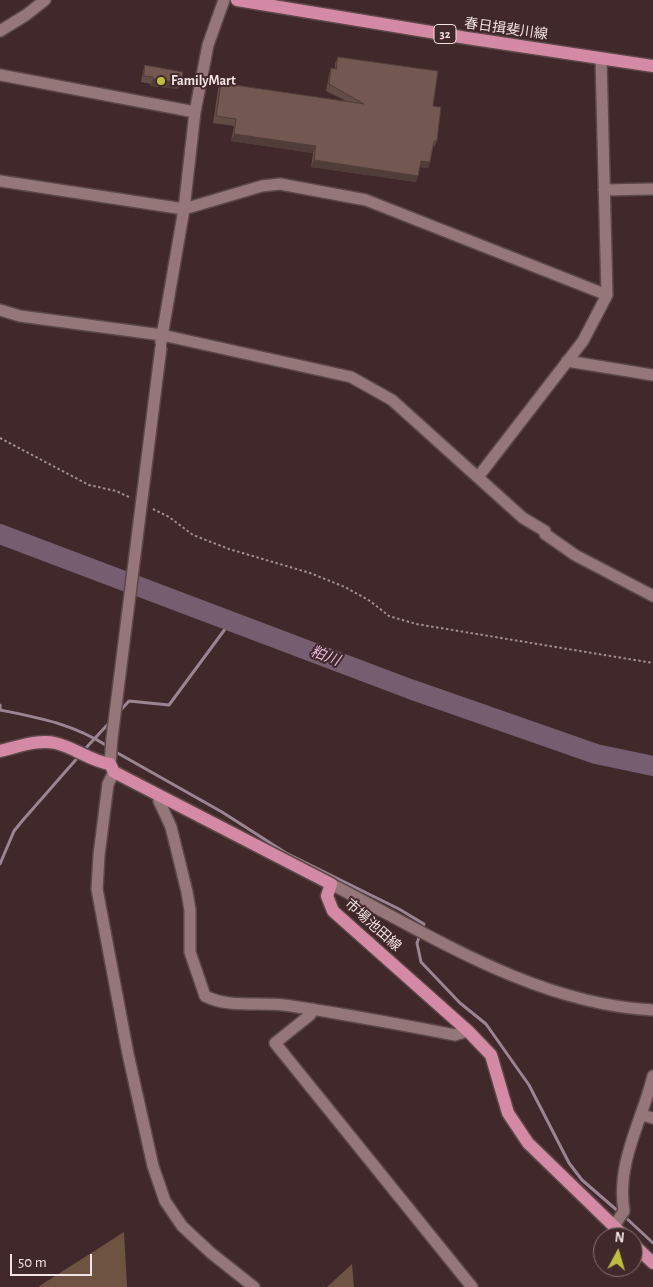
<!DOCTYPE html>
<meta charset="utf-8">
<style>
body{margin:0}
#map{position:relative;width:653px;height:1287px;overflow:hidden;background:#41282a;font-family:"Alegreya Sans",sans-serif}
canvas{display:block}
.north{position:absolute;left:593px;top:1227px;width:50px;height:50px;box-sizing:border-box;background:#41282a;border:1px solid #897374;border-radius:50%;rotate:6deg;font-size:14px;font-weight:700;line-height:20px;text-align:center;color:#f4e3e4}
.north::after{content:'';display:block;margin:auto;width:18px;height:22px;background:#c0be41;clip-path:polygon(50% 0,100% 100%,50% 72%,0 100%)}
.scale{position:absolute;left:10px;top:1254px;width:82px;height:22px;box-sizing:border-box;border:2px solid #f4e3e4;border-top:0;padding-left:6px;font-size:15px;line-height:18px;white-space:nowrap;color:#f4e3e4;-webkit-text-stroke:4px #41282a;paint-order:stroke}
</style>
<div id="map">
<canvas width="653" height="1287"></canvas>
<div class="north">N</div>
<div class="scale">50 m</div>
</div>
<script>
const c = document.querySelector('canvas').getContext('2d');
c.lineJoin = 'round';
function paint(path, color) { c.fillStyle = color; c.fill(path, 'evenodd'); }
function stroke(path, color, width, dash) { c.strokeStyle = color; c.lineWidth = width; c.lineCap = dash ? 'butt' : 'round'; c.setLineDash(dash || []); c.stroke(path); }
function write(font, color, halo, rows, align = 'center') {
  c.font = font + ' "Alegreya Sans","Noto Sans JP",sans-serif'; c.lineWidth = 4; c.setLineDash([]); c.textBaseline = 'middle'; c.strokeStyle = halo; c.fillStyle = color; for (const [text, x, y, turn = 0] of rows) {
    c.save(); c.translate(x, y); c.rotate((+turn || 0) * Math.PI / 180); c.textAlign = isNaN(turn) ? turn : align; if (halo) c.strokeText(text, 0, 0); c.fillText(text, 0, 0); c.restore();
  }
}
paint(new Path2D(`
 M124,1232L127,1287H38Z
 M352,1264L354,1287H327Z`), '#6e5343');
stroke(new Path2D(`
 M0,705V710C41,718 73,724 109,747
 M119,712L129,701L169,705L231,621
 M84,750L110,722
 M114,751L222,812L286,853L399,909L424,924L422,929
 M0,864L14,831L23,820L80,755
 M420,935L417,943L421,962L460,1003L486,1024L529,1085L569,1163L582,1180L619,1212
 M624,1216L653,1243`), '#9c8593', 3);
stroke(new Path2D(`
 M0,534L410,689L596,754L653,766`), '#775d70', 20);
const minor = new Path2D(`
 M0,31L26,15L45,0
 M0,75L195,112
 M0,181L184,209L262,186L280,184L366,200L607,295
 M604,190L653,189
 M0,310L20,316L162,335L351,377L392,400L523,518L545,531V534L575,555L653,596
 M161,342L184,209L195,112L208,45L224,0
 M567,361L653,375
 M478,477L583,341L607,295L601,58
 M110,764L112,738
 M114,772L108,784L99,855L97,889L128,1054L153,1166L165,1201L182,1226L211,1253L254,1287
 M159,795V801L171,827L187,892L190,910V952L205,996C228,1008 258,1002 284,1005C341,1013 398,1024 455,1035L468,1031
 M331,884C432,936 536,1004 653,1010
 M313,1009L310,1015L275,1043L472,1287
 M641,1115L653,1118
 M614,1226L624,1211C616,1163 642,1121 653,1076`);
const major = new Path2D(`
 M237,0L467,38L653,66
 M0,751C17,747 38,739 55,743C74,747 90,761 110,764L114,772L331,884L327,896L333,911L468,1031L491,1055L508,1113L528,1143L625,1237
 M633,1244L653,1263`);
stroke(minor, '#5c4749', 14);
stroke(major, '#5c4749', 15);
stroke(new Path2D(`
 M0,438L89,485L116,491L131,498
 M153,509L169,517L193,535L229,549L310,573L345,587L370,601L389,616L416,624L653,663`), '#a28e8f', 2, [2.5, 2.5]);
stroke(minor, '#957779', 11);
stroke(major, '#d48aa4', 12);
const minorBridge = new Path2D(`
 M112,738L161,347`);
stroke(minorBridge, '#5c4749', 14, []);
stroke(minorBridge, '#957779', 11);
paint(new Path2D(`
 M338,57L433,106L437,141L434,147H433L430,162L428,168L420,167L418,176L416,182L311,167L313,153L231,141L234,126L213,123L218,89L221,83L346,101L326,91L329,75L331,68L335,69V63Z
 M145,65L181,83L178,89L150,86L151,84L141,82L143,71Z`), '#634b46');
paint(new Path2D(`
 M153,79L181,83L178,89L150,86Z
 M234,134L316,146L313,153L231,141Z
 M314,160L418,176L416,182L311,167Z
 M421,161L430,162L428,168L418,167Z`), '#503d39');
const building = new Path2D(`
 M338,57L438,71L433,106L441,107L437,141H434L430,162L421,161L418,176L314,160L316,146L234,134L236,119L216,116L221,83L364,104L329,84L331,68L336,69Z
 M145,65L183,72L181,83L153,79V77L144,76Z`);
paint(building, '#735751');
stroke(building, '#503d39', 1);
for (const [x, y, r, color] of [
 [161,81,5,"#c0be41"]
]) { const dot = new Path2D(); dot.arc(x, y, r, 0, 2 * Math.PI); c.fillStyle = color; c.fill(dot); stroke(dot, '#41282a', 2); }
for (const [x, y, w] of [
 [445,34,22]
]) { const box = new Path2D(); box.roundRect(x - w / 2, y - 9.5, w, 19, 4); c.fillStyle = '#41282a'; c.fill(box); stroke(box, '#f4e3e4', 1); }
write('bold 12px', '#f4e3e4', null, [
 ["32",445,34]
]);
write('14px', '#f4e3e4', '#41282a', [
 ["春日揖斐川線",506,29,8],
 ["市場池田線",373,925,42]
]);
write('bold 14px', '#f4e3e4', '#41282a', [
 ["FamilyMart",171,81]
], 'left');
write('italic 15px', '#ebbade', '#41282a', [
 ["粕川",325,656,21]
]);
</script>
